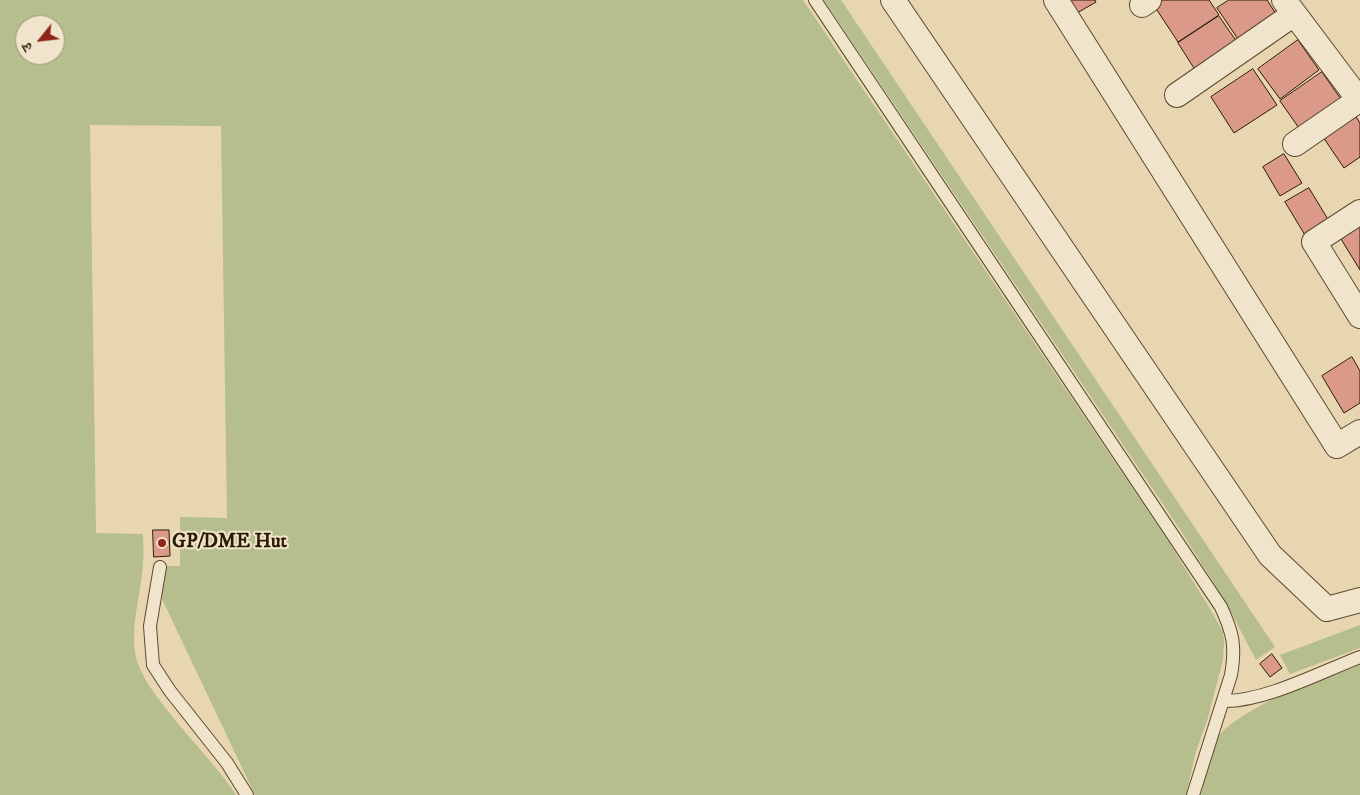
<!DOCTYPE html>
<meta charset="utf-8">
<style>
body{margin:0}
#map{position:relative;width:1360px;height:795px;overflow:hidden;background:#e8d6b1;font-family:"IM FELL DW Pica","Noto Serif Devanagari",serif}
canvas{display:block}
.north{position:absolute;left:15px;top:15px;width:50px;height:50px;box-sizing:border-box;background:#f0e4cc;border:1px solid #a2937c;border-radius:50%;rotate:241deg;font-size:14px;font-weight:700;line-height:20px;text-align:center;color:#2d1a03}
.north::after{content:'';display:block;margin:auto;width:18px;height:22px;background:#8f2418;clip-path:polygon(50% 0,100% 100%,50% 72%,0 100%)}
</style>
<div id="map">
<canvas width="1360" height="795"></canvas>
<div class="north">उ</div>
</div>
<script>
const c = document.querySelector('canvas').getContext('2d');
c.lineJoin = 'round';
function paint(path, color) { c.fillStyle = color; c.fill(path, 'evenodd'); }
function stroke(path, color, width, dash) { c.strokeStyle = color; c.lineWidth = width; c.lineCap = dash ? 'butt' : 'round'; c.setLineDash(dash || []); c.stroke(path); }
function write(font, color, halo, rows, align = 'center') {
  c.font = font + ' "IM FELL DW Pica",serif'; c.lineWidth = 4; c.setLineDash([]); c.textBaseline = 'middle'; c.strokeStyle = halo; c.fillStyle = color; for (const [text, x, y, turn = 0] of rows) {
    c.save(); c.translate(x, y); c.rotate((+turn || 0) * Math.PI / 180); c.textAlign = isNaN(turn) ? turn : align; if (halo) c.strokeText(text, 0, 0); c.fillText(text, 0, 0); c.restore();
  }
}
paint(new Path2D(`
 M0,0H803L1168,541L1209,607L1223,632L1224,643L1223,660L1207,721L1196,751L1186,795H255L162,599L165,566H180V517L227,518L221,126L90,125L96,533L143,534C143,544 144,554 143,564C141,594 131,622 135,652C139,691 213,757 236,795H0ZM25,25H55V55H25Z
 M824,0H841L1275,647L1256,660L1224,599L1179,528Z
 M1360,625V648L1290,674L1280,655Z
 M1360,663V795H1201C1205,778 1207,754 1216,740C1235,709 1325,677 1360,663Z`), '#b5be8c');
const building = new Path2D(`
 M1060,0H1095L1096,2L1070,17Z
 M1159,0H1209L1219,15L1178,42L1153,4Z
 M1229,0H1267L1278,17L1240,42L1217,8Z
 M1219,16L1241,48L1199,76L1178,43Z
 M1298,40L1319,70L1280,99L1258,69Z
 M1253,69L1277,105L1234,133L1211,97Z
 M1322,72L1343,102L1301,131L1280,101Z
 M1353,112L1360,123V157L1344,168L1321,134Z
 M1284,154L1302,183L1280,196L1263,167Z
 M1309,188L1332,226L1308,240L1285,202Z
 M1360,227V270L1341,239Z
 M1352,357L1360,371V403L1344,413L1322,376Z
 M153,530H169L170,556L154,557Z
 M1272,654L1282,668L1270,677L1260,664Z`);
paint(building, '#db9a89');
stroke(building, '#2d1a03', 1);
const service = new Path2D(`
 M815,0L1221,607C1233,633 1236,646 1231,675L1193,795
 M160,567L150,626L153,665L170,691L227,763L247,795
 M1223,701C1264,702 1321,672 1360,657`);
const minor = new Path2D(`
 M893,0L1270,555L1327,609L1360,600
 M1056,0L1337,446L1360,432
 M1284,0L1360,101
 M1142,5L1149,0
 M1177,95L1294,14
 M1295,144L1359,100
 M1360,212L1314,242L1360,316`);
stroke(service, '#5c492e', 14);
stroke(minor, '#5c492e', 26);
stroke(service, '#f0e4cc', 12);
stroke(minor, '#f0e4cc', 24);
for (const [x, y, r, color] of [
 [162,543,5,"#8f2418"]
]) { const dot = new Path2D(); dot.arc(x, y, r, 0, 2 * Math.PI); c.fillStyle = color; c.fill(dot); stroke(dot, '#f0e4cc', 2); }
write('bold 20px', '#2d1a03', '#f0e4cc', [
 ["GP/DME Hut",172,543]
], 'left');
</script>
